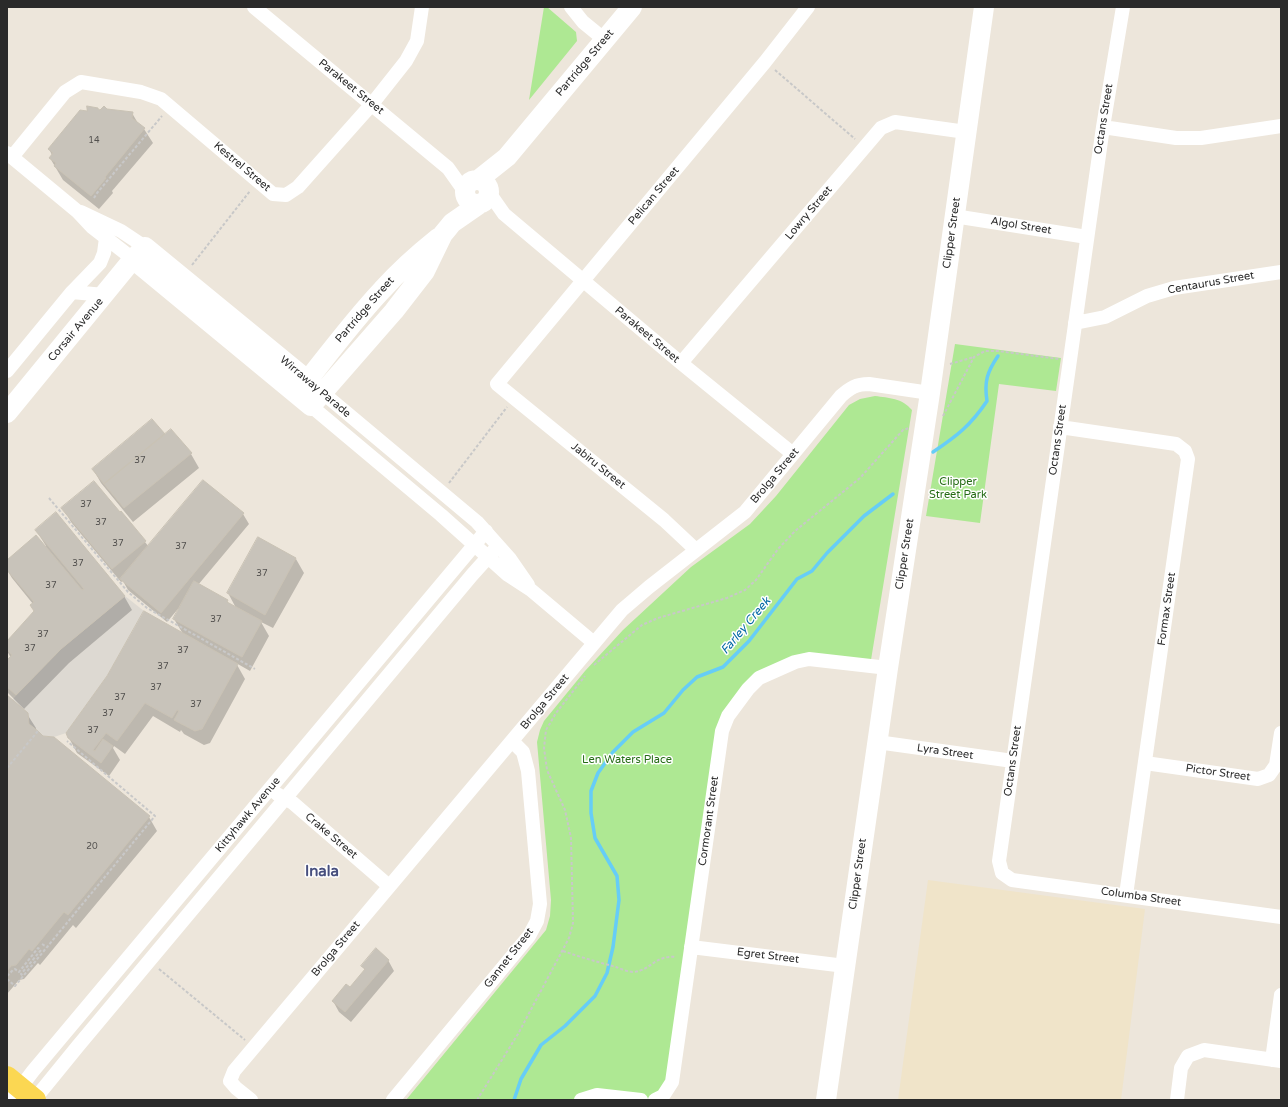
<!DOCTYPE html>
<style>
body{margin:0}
#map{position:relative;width:1288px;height:1107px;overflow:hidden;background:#ede6db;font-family:"Varela Round",sans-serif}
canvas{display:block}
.frame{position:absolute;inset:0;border:8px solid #2a2a2a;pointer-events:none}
</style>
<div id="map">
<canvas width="1288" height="1107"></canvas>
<div class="frame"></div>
</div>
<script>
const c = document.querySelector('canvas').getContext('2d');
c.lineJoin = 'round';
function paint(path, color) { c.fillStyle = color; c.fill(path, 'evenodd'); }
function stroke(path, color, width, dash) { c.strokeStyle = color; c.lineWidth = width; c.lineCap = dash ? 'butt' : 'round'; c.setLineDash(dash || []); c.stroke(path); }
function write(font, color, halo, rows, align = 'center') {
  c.font = font + ' "Varela Round",sans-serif'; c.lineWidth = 3; c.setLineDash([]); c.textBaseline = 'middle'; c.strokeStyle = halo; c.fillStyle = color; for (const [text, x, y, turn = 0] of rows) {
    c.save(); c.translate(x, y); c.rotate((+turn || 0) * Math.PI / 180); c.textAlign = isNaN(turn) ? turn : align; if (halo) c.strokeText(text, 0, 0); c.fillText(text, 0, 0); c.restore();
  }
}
paint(new Path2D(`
 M928,880L1145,909L1121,1100H898Z`), '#f0e4c9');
paint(new Path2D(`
 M544,7H547L576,32L577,41L529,100Z
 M955,344L1061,358L1056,391L999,384L980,523L926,516Z
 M875,396C889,398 902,398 912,410L870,666L809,659L759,678L728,716L672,1082L655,1100H406L546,930L550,916L551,900L537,742L540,730L544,721L585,671L623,630L691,567L750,524L776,496L849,405L860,399Z`), '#aee893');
paint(new Path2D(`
 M125,596L144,611L107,676L66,733L54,737L43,736L29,724L12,700L61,649Z`), '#ddd9d2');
paint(new Path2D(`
 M107,110L132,113L139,125L144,129L153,143L112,191L113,193L99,209L63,180L50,158L52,155L49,149L87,112Z
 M164,436L191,454L199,468L133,522L101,483L93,469Z
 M63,508L120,513L121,512L149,547L243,514L249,524L198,585L227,601L229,604L236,608L228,593L296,559L304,573L273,628L261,622L269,636L250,671L236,663L245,679L210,743L204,745L184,734L181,730L180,732L153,716L125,754L114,746L113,748L120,760L109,776L77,753L69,738L183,634L174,619L179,610L178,609L167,622L128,590L123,581L121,582L71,522Z
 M36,530L124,596L132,610L69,663L24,709L7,692V661L11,658L7,651V642L35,612L33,604L12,578L7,570V561L46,546Z
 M7,696L27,714L36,728V731L149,817L157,831L76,928L73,925L40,965L38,963L24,979L19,980L7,994Z
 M388,960L394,971L351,1022L339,1012L333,1001L350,989L365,970L362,966Z`), '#0003');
stroke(new Path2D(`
 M933,452C957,436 971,425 987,401C984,382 987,372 998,356
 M514,1100L521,1079L541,1045L565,1026L595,996L607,973L613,947L619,900L617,876L595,838L591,813V791L598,773L613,752L633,732L664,713L683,690L697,677L723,667L749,641L797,579L812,571L827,553L864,516L893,494`), '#66cdf7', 3.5);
const building = new Path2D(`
 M87,106L98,108V109L100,110L104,106L107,109L133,112L132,118L145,128L105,177L106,178L91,196L54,166L56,163L49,158L53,153L48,149L80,110L87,111Z
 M152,419L165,434L104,484L92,469Z
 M171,429L192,453L124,508L104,484Z
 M203,480L244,513L161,613L120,579Z
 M94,481L120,512L121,511L146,541L112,569L61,508Z
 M56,512L125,596L61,649L16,695L7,687V660L12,655L7,650V641L34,611L30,605L34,602L7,570V560L36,535L82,590L84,589L35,530Z
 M258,537L296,558L265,615L227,593Z
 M194,581L228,600L227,602L262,621L242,657L173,619Z
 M144,611L238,664L202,729L195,731L174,720L179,711L177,710L172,718L145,703L117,741L106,733L93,750L95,751L103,739L113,746L101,763L68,738L66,733L107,676Z
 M7,695L28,713L29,724L38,731L43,736L54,737L150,816L68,915L64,912L32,951L29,949L16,965L11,966L7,971Z
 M376,948L389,960L345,1012L332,1001L346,984L350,987L365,969L361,966Z`);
paint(building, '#c8c3ba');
stroke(building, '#c9c2b4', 1);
stroke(new Path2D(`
 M775,70L855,139
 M94,198L97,193L162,116
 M192,265L250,191
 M950,364L974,357
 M943,416L974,357L985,351H998L1059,359
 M449,483L507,407
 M49,498L128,592L147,608L255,669
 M594,665L642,625L658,618L727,598L745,590L756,580L778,549L795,531L860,478L903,430L909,428
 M7,768L38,731
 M42,944L47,947
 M563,951C580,957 598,962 616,967C621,969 628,972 634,972C651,970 655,955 676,957
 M159,969L245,1040
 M7,976L13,970L15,969L19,972L38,948L41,950L21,974L23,976
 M7,979L15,986L155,816L67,741
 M477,1100L518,1034L569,938L573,923L571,838L565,810L547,770L544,748L546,730L556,713L585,676`), '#c8c8c8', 2, [3, 2]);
stroke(new Path2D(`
 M254,7L448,168L465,192
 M571,7L583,22L605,40
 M1123,7L1103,127L999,861L1002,873L1012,880L1281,917
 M1103,127L1176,138H1201L1281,126
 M7,153L77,211L92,227L133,259
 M12,157L65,92L81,82L141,92L161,99L273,194L286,195L298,187L372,104L406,61L417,41L422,7
 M490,194L504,214L681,363L793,454
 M81,212L121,231L145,247
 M954,216L1087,237
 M72,292L104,295
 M1075,323L1105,317L1147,296L1174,288L1281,272
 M681,363L881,128L895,122L966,132
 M7,371L72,292L100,263L104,253L106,238
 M323,393L477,522L510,559L528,585
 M311,406L441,515L508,575L531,590L594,643
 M1060,427L1176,444L1185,451L1188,459L1126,895
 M696,550L664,520L497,384L765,62L808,7
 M877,742L1013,761
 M1145,763L1258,779L1269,775L1276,765L1281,733
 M277,794L293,803L389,886
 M691,947L845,966
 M1272,1060L1281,995
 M11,1100L33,1071L486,531
 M34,1100L78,1046L472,575L498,546
 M251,1100L236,1088L230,1081L234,1071L622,610L649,587L745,512L841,396C850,388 856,384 869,384L930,393
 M393,1100L529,936L537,921L540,904L528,771L523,752L512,741
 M581,1100L597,1095L641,1100
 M655,1100L663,1096L672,1082L722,731L728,716L748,689L759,678L795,662L809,659L888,668
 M1177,1100L1181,1068L1188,1056L1204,1050L1281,1061`), '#fff', 14);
stroke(new Path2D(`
 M465 192a12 12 0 1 1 24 0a12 12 0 1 1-24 0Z
 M478,180L507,157L632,7
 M133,259L311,406L394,311L425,271L443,234L448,228L452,223L478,205
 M300,390C327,356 352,322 382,290C399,271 418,254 438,238
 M7,413L133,259L145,247L323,393
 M826,1100L888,668L930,393L984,7`), '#fff', 20);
stroke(new Path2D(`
 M7,1077L35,1100`), '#fbd752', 22);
write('9px', '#52504e', null, [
 ["14",94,141],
 ["37",140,461],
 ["37",86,505],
 ["37",101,523],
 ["37",118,544],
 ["37",181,547],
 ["37",78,564],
 ["37",262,574],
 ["37",51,586],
 ["37",216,620],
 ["37",43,635],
 ["37",30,649],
 ["37",183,651],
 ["37",163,667],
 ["37",156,688],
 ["37",120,698],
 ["37",196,705],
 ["37",108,714],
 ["37",93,731],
 ["20",92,847]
]);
write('11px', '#2a2a2a', '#fff', [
 ["Partridge Street",585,63,-50],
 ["Parakeet Street",351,87,39],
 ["Octans Street",1104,119,-81],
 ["Kestrel Street",242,167,40],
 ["Pelican Street",654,196,-50],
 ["Lowry Street",809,213,-50],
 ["Algol Street",1021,226,9],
 ["Clipper Street",952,233,-82],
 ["Centaurus Street",1211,283,-10],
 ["Partridge Street",365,310,-49],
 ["Corsair Avenue",76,330,-50],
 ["Parakeet Street",647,335,40],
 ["Wirraway Parade",315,387,40],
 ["Octans Street",1058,440,-82],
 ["Jabiru Street",598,466,39],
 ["Brolga Street",775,476,-50],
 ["Clipper Street",905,554,-81],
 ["Formax Street",1167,609,-82],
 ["Brolga Street",545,702,-50],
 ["Lyra Street",945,752,8],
 ["Octans Street",1013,761,-82],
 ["Pictor Street",1218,773,8],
 ["Kittyhawk Avenue",248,815,-50],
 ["Cormorant Street",709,821,-82],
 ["Crake Street",331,836,40],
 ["Clipper Street",858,874,-82],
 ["Columba Street",1141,897,8],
 ["Brolga Street",336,949,-50],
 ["Egret Street",768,956,7],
 ["Gannet Street",509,958,-52]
]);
write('11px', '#256c15', '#fff', [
 ["Clipper",958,482],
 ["Street Park",958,495],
 ["Len Waters Place",627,760]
]);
write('italic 12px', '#0469a4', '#fff', [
 ["Farley Creek",746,626,-50]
]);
write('bold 15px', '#474f7e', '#fff', [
 ["Inala",322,872]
]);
</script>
